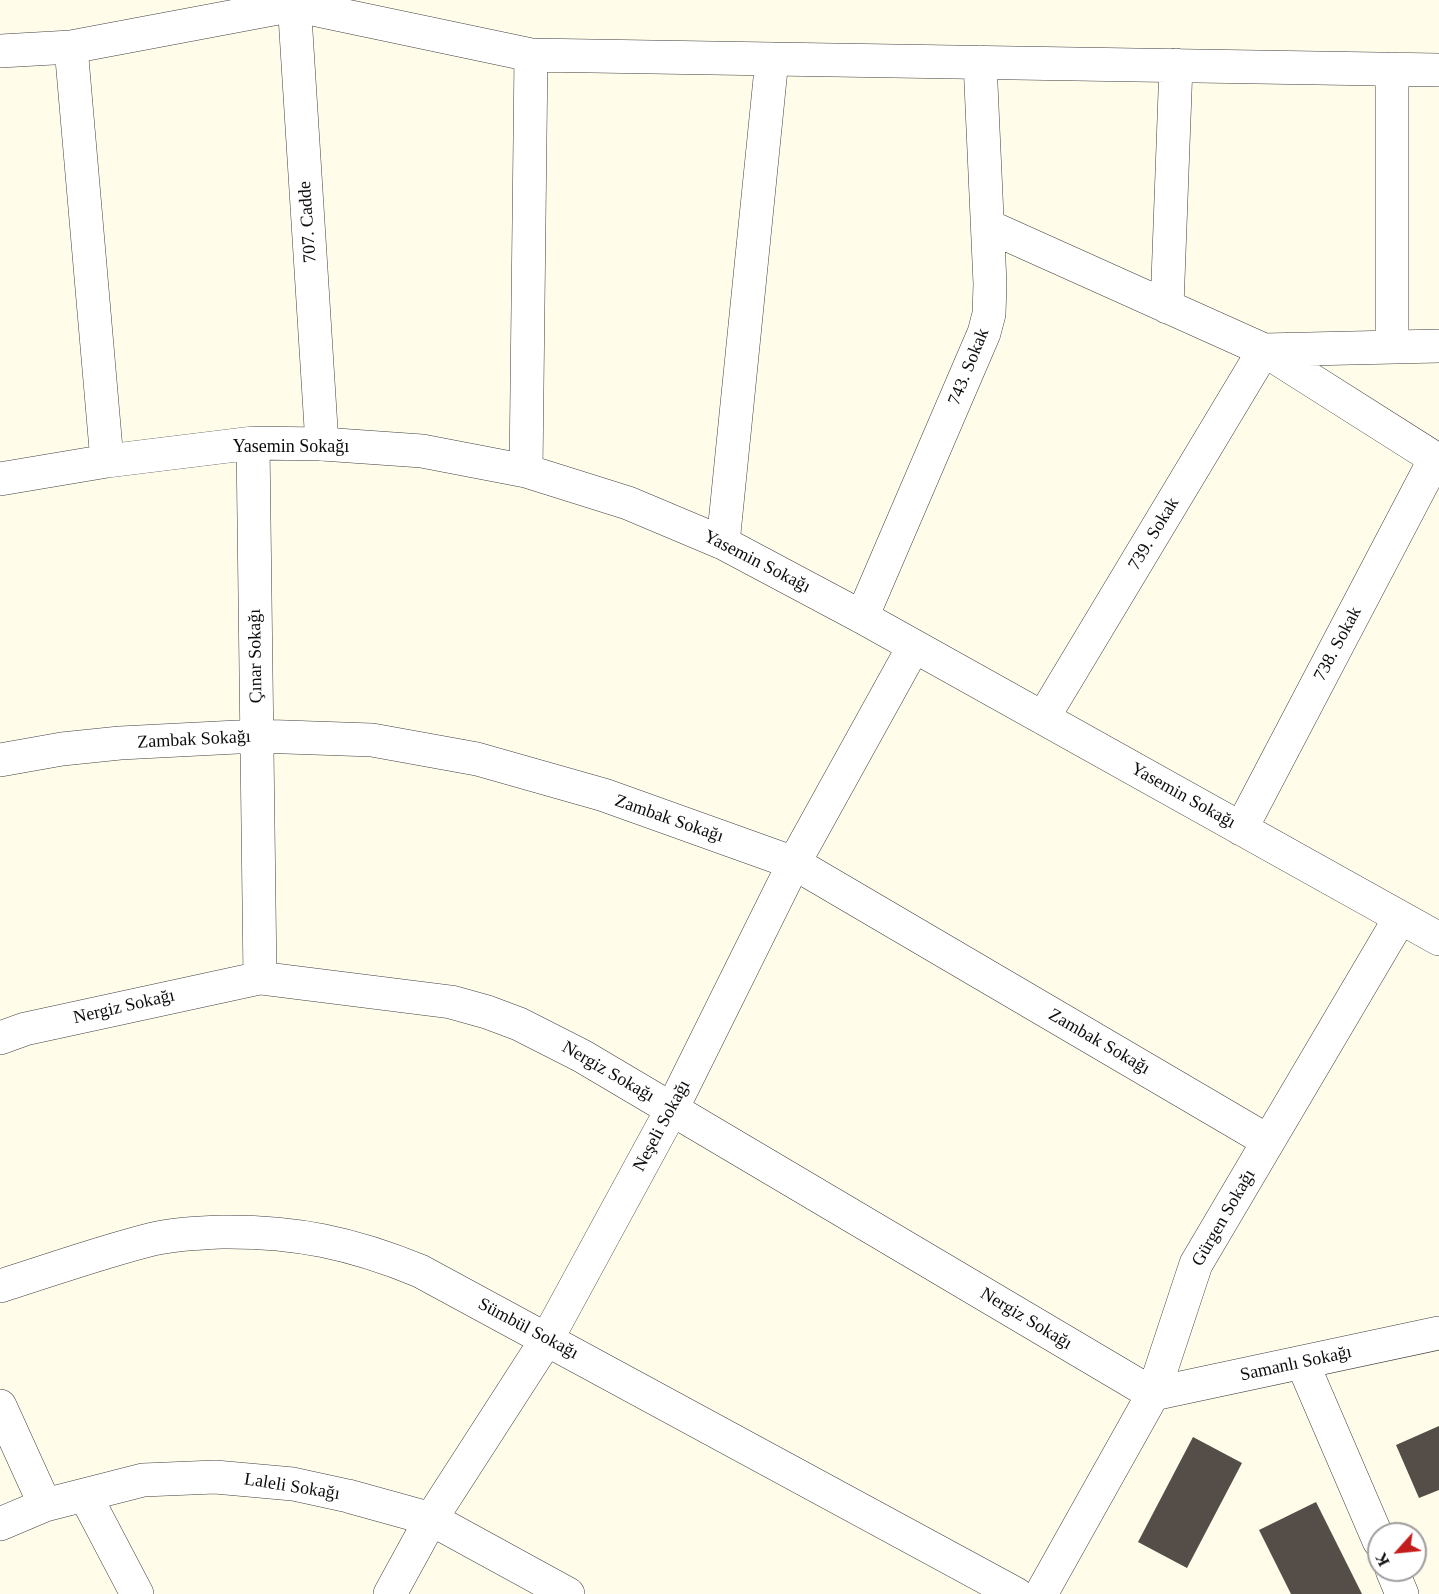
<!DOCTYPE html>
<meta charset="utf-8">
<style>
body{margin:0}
#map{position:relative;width:1439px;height:1594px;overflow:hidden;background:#fffcea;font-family:"Times New Roman",serif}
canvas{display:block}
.north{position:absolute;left:1367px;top:1522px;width:60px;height:60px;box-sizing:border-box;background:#fff;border:2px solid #9e9e9e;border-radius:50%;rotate:243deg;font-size:16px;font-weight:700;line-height:24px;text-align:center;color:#0c0c0c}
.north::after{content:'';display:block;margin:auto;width:21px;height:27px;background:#c41b1b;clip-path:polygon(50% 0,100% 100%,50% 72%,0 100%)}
</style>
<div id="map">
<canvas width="1439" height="1594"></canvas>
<div class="north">K</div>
</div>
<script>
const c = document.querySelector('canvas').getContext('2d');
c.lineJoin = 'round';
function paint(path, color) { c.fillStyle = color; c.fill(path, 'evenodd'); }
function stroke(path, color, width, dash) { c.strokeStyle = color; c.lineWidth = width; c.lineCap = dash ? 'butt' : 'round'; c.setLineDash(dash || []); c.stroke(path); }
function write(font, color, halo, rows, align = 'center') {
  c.font = font + ' "Times New Roman",serif'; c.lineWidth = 6; c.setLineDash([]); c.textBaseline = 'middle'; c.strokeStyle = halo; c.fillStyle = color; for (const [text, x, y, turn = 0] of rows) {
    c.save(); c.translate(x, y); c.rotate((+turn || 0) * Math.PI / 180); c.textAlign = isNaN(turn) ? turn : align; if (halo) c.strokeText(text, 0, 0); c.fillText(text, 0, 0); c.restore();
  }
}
paint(new Path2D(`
 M1439,1426V1490L1419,1498L1396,1445Z
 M1193,1437L1242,1463L1187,1568L1138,1542Z
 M1316,1502L1362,1594H1291L1259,1530Z`), '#554d47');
const minor = new Path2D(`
 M71,47L107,461
 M0,51L71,47L294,5L531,55L1439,70
 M988,226L1264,350L1439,461
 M1167,307L1176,65
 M1392,347V69
 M253,443L260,978
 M526,471L531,55
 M0,479L107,461L253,443L322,444L422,451L526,471L628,503L723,543L862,617L1439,939
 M723,543L772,59
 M862,617L984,333L989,314L990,284L980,62
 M1043,718L1264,350L1439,346
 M0,760L62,749L120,743L257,736L372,740L477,759L604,795L794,863L1268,1141
 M1241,829L1435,459
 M0,1038L25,1029L260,978L451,1002L487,1012L519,1024L582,1056L1153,1394L1439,1333
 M0,1286C51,1270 101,1252 153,1239C175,1234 198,1233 221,1232C295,1231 352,1243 420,1271L1016,1594
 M1302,1362L1379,1541
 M0,1406L45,1505
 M85,1495L137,1594
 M0,1524L45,1505L143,1480L215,1477L293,1484L348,1496L431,1519L568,1594
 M1392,1570L1402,1594
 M390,1594L431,1519L547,1339L672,1109L794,863L914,646
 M1041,1594L1153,1394L1196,1264L1400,918`);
const tertiary = new Path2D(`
 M294,0L322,444`);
stroke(minor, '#3f3f3f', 34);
stroke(tertiary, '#3f3f3f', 34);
stroke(minor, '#fff', 33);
stroke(tertiary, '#fff', 33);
write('18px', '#0c0c0c', '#fff', [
 ["707. Cadde",308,222,-94],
 ["743. Sokak",969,367,-68],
 ["Yasemin Sokağı",291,447],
 ["739. Sokak",1154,534,-59],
 ["Yasemin Sokağı",757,562,27],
 ["738. Sokak",1338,644,-62],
 ["Çınar Sokağı",256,656,-91],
 ["Zambak Sokağı",194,740,-3],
 ["Yasemin Sokağı",1183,796,29],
 ["Zambak Sokağı",669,819,19],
 ["Nergiz Sokağı",124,1007,-13],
 ["Zambak Sokağı",1099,1042,30],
 ["Nergiz Sokağı",608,1072,30],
 ["Neşeli Sokağı",662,1126,-62],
 ["Gürgen Sokağı",1224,1218,-60],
 ["Nergiz Sokağı",1026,1319,31],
 ["Sümbül Sokağı",528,1329,28],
 ["Samanlı Sokağı",1296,1364,-12],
 ["Laleli Sokağı",292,1487,9]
]);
</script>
